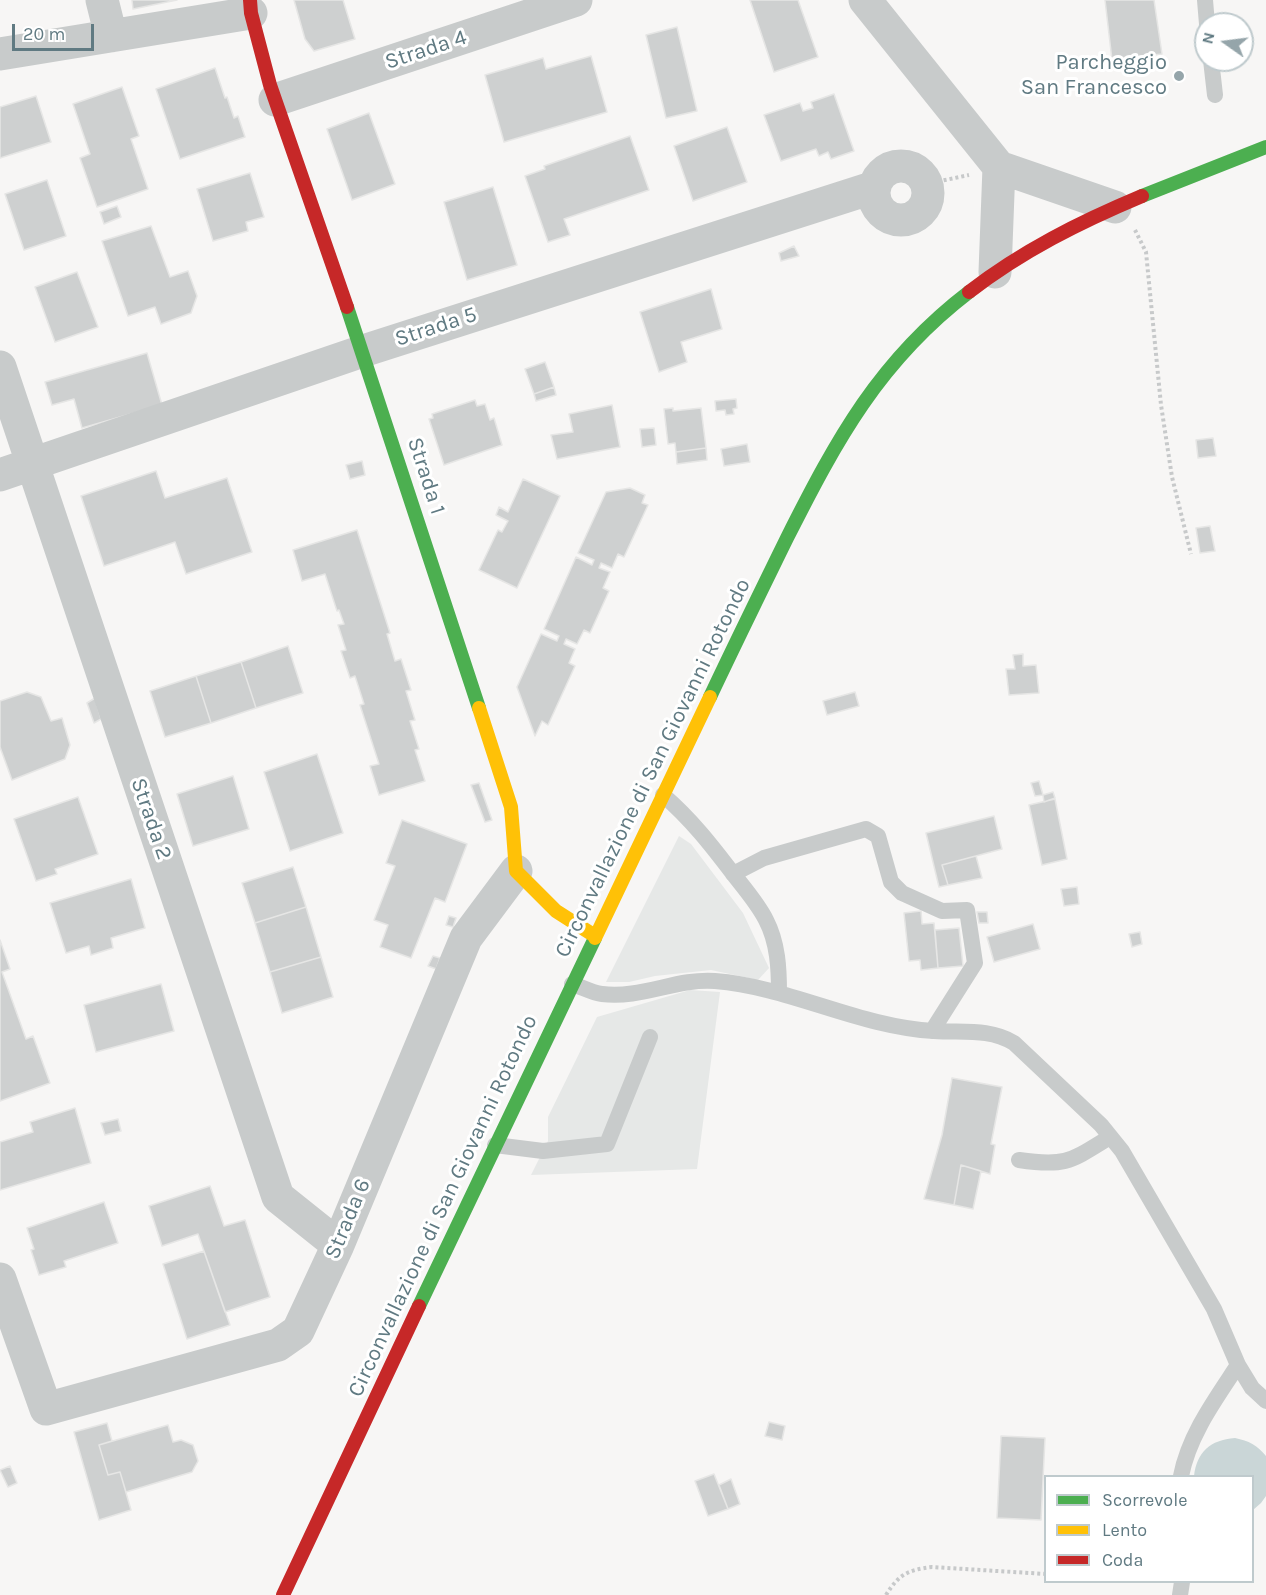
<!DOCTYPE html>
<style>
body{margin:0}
#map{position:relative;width:1266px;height:1595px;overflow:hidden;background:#f7f6f5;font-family:Karla,sans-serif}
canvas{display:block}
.legend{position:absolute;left:1044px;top:1475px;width:210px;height:108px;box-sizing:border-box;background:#fff;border:2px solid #bfcacd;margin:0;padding:8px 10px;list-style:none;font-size:18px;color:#607a82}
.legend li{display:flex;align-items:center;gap:12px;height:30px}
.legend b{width:30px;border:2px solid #bfcacd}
.north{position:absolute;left:1194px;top:12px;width:60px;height:60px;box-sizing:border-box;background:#fff;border:2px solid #bfcacd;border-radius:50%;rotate:284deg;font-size:16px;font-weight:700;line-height:24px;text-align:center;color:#607a82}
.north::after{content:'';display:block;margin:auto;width:21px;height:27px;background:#95a5aa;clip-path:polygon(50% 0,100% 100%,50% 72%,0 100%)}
.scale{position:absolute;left:12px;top:24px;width:82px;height:27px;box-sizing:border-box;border:3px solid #607a82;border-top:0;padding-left:8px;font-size:18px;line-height:21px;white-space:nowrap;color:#607a82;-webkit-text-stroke:4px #fff;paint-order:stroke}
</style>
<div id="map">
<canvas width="1266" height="1595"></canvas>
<ul class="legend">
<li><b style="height:8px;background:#4caf50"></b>Scorrevole</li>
<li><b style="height:8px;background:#ffc107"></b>Lento</li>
<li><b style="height:8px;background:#c62828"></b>Coda</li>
</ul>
<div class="north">N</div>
<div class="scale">20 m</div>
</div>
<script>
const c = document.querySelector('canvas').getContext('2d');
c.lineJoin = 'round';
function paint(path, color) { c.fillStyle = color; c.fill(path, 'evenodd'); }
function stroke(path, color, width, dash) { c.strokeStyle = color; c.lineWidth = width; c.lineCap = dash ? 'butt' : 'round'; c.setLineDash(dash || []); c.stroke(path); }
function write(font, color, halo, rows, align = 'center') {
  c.font = font + ' Karla,sans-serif'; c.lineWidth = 6; c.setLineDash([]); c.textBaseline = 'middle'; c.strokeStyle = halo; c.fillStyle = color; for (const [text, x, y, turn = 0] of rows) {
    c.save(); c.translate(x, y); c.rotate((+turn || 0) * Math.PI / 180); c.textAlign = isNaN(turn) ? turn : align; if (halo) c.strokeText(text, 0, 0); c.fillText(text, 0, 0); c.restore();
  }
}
paint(new Path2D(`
 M679,836L691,844L743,913L769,968L758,980L711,970L655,976L629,982H606Z
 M690,990L720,992L697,1169L531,1175L548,1141V1117L597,1017Z`), '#e6e8e7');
paint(new Path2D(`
 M1235,1438C1249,1441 1257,1445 1266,1456V1496L1261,1503L1253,1510L1252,1476H1194C1197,1452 1210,1440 1235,1438Z`), '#cad6d7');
const building = new Path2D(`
 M132,0H177L133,9Z
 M294,0H343L355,39L314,51L305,39Z
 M750,0H798L818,57L774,72Z
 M1105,0H1154L1162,54L1112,60Z
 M677,27L697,111L666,118L646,35Z
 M591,56L607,112L504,142L485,75L543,58L546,69Z
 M215,68L225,98L227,97L234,118L238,116L245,137L180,159L156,89Z
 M122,87L139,136L131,139L148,189L97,207L80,158L90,154L73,104Z
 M834,94L854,151L831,159L828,152L819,156L816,149L781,161L764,115L800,103L803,111L813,108L811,102Z
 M36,96L51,142L0,158V107Z
 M369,113L395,184L352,200L327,129Z
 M727,127L747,182L693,201L674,146Z
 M630,136L649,190L564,219L570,235L548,242L525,176L545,169L544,166Z
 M250,173L264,217L246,222L248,231L213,241L197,189Z
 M47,180L66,236L24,250L5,194Z
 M493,187L517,265L467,280L444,202Z
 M117,206L121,217L104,224L100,212Z
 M151,226L170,277L188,271L197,296L191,313L161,324L155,307L128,316L102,241Z
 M794,246L799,256L781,261L779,253Z
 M77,272L98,327L55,342L35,287Z
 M711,289L722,329L681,342L687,362L659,372L640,312Z
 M147,353L162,405L82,428L74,399L52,405L45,382Z
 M545,362L554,387L534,394L525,369Z
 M554,387L556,395L536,401L534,394Z
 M736,399L737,408L733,409L734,414L726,415L725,410L716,411L715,401Z
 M475,400L477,406L485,404L490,420L494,418L502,445L444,465L429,419L433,418L432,414Z
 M612,405L620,447L557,459L551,435L573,432L569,414Z
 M673,408V411L701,408L706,448L676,452L675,443L668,444L664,409Z
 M654,428L656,445L642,447L640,429Z
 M1213,438L1216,456L1198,458L1196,440Z
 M747,444L750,462L724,466L721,449Z
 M706,448L707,460L677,464L676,452Z
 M362,461L365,475L350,479L346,465Z
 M156,471L165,498L227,478L252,552L186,574L175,542L104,566L81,496Z
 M523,479L560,496L517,588L479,570L498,530L502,532L508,521L496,515L499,507L508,512Z
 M630,488L645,495L642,503L648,505L624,557L618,554L612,568L601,563L599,568L610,572L603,588L609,591L590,633L584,630L577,644L566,639L564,644L575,649L569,663L575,666L548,725L542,721L535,736L517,687L541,634L557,641L559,636L544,629L576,557L592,565L594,560L578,553L606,492Z
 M1210,526L1215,551L1200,553L1196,528Z
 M357,530L390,633L387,634L395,661L401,659L411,690L406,691L415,720L410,721L419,749L415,750L425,781L379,795L370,766L379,764L360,705L364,704L355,676L350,678L341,651L346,650L338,625L344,624L339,610L337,611L325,574L302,581L293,550Z
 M288,646L303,693L256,708L241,662Z
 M1023,654V666L1036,665L1039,693L1009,695L1006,669H1015L1013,655Z
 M241,662L256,708L211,723L196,676Z
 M196,676L211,723L165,737L150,691Z
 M27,692L41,697L51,721L62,718L70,745L65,759L12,780L0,747V701Z
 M855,692L859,706L827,715L823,701Z
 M95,698L101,719L94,723L87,703Z
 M317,754L343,833L290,851L264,772Z
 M233,776L249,829L193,846L177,794Z
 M1039,781L1043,795L1035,796L1031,783Z
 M479,783L492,820L485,822L471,785Z
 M1053,792L1055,798L1044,802L1043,795Z
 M78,797L98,854L55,869L57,874L36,881L14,819Z
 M1055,799L1067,859L1042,865L1029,805Z
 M994,816L1002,849L942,865L948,885L939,887L926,833Z
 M402,820L467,844L445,902L435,898L411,958L380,947L388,925L374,920L395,866L386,863Z
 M976,856L982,878L948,885L942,865Z
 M293,867L306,907L255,923L242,883Z
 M131,879L145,928L111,938L113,948L91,955L89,946L66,953L50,903Z
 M1077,887L1079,904L1064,906L1061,889Z
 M306,907L321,957L270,972L255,923Z
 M921,911L922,924L934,923L938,968L921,970L920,960L909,961L904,913Z
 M977,912H987L988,923H979Z
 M449,916L456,918L453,927L446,925Z
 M1033,924L1040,949L994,962L987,937Z
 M959,928L963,966L938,968L935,930Z
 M1140,932L1142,944L1132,947L1129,934Z
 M0,940L10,969L2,972L26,1039L33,1036L50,1083L0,1101Z
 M433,956L440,958L436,969L428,966Z
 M321,957L333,997L282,1013L270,972Z
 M161,984L174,1031L96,1052L84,1005Z
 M952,1078L1002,1087L991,1144L995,1145L990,1174L961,1165L954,1205L924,1199L942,1135Z
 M75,1108L91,1163L0,1190V1142L33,1132L30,1122Z
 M118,1119L121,1131L105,1135L101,1123Z
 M961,1165L981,1171L973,1209L954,1205Z
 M210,1186L224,1226L245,1220L270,1297L225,1312L198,1234L162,1246L149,1206Z
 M104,1202L118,1243L64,1261L66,1267L39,1275L31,1250L34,1249L27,1228Z
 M204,1251L230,1325L187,1339L163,1264Z
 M769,1422L785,1426L782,1440L765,1436Z
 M107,1423L112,1441L99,1445L108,1475L120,1472L131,1510L99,1520L74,1432Z
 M168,1425L173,1442L181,1440L193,1445L198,1461L192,1472L126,1492L120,1472L108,1475L99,1445Z
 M1001,1436L1045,1438L1041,1520L997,1518Z
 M10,1466L17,1483L8,1487L0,1470Z
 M714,1474L728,1509L708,1516L695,1481Z
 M731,1479L740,1504L728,1509L719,1485Z`);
paint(building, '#ced0d0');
stroke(building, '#e6e6e5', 1.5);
stroke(new Path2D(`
 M926,184L969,175
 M1135,230L1146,252L1161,405L1172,477L1191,554
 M886,1595C899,1574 908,1570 932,1567L1046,1574`), '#c7c9ca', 4, [3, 3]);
stroke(new Path2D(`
 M1205,0L1207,24
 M1211,60L1215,95
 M663,795C691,819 712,846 734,875C745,889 758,904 766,920C778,943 779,969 779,993
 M733,874L764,858L866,829L878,836L891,882L902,893L942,911L967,910L975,963L932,1031
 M572,984C582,987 592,993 602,994C641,999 677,978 715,981C790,987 859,1027 934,1031C963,1033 989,1028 1014,1043L1101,1125L1122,1151L1214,1309L1238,1365L1252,1388L1266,1401
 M495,1145L543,1151L607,1144L650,1037
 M1019,1160C1066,1167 1071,1161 1110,1137
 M1181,1476C1189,1435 1215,1400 1238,1365
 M1180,1595L1182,1582`), '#c8cbcb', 16);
stroke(new Path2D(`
 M102,0L111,36
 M865,0L999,167
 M0,54L251,13
 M275,100L576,0
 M874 193a27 27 0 1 1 54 0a27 27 0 1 1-54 0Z
 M999,167L1115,207
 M995,272L999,167
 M0,367L278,1197L338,1245
 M0,475L363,351L875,187
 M0,1279L46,1409L278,1345L298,1331L338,1245L466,938L516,871`), '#c8cbcb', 33);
stroke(new Path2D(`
 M1142,196L1266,147
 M347,307L479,708
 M710,697C735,644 761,591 787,538C837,439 879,361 969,292
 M419,1306L595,938`), '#4caf50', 14);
stroke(new Path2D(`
 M479,708L511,807L516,871L556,911L595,936
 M595,938L710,697`), '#ffc107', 14);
stroke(new Path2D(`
 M250,0L251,13L270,85L347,307
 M969,292C1022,251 1080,222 1142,196
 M283,1595L419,1306`), '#c62828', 14);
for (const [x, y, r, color] of [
 [1179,76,6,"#95a5aa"]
]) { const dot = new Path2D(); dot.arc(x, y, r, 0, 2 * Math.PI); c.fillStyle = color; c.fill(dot); stroke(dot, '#fff', 2); }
write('22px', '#607a82', '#fff', [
 ["Strada 4",426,50,-18],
 ["Strada 5",436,327,-18],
 ["Strada 1",426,476,72],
 ["Circonvallazione di San Giovanni Rotondo",653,768,-64],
 ["Strada 2",151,819,71],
 ["Circonvallazione di San Giovanni Rotondo",443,1206,-65],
 ["Strada 6",348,1219,-67]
]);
write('22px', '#607a82', '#fff', [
 ["Parcheggio",1167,63],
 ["San Francesco",1167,88]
], 'right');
</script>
